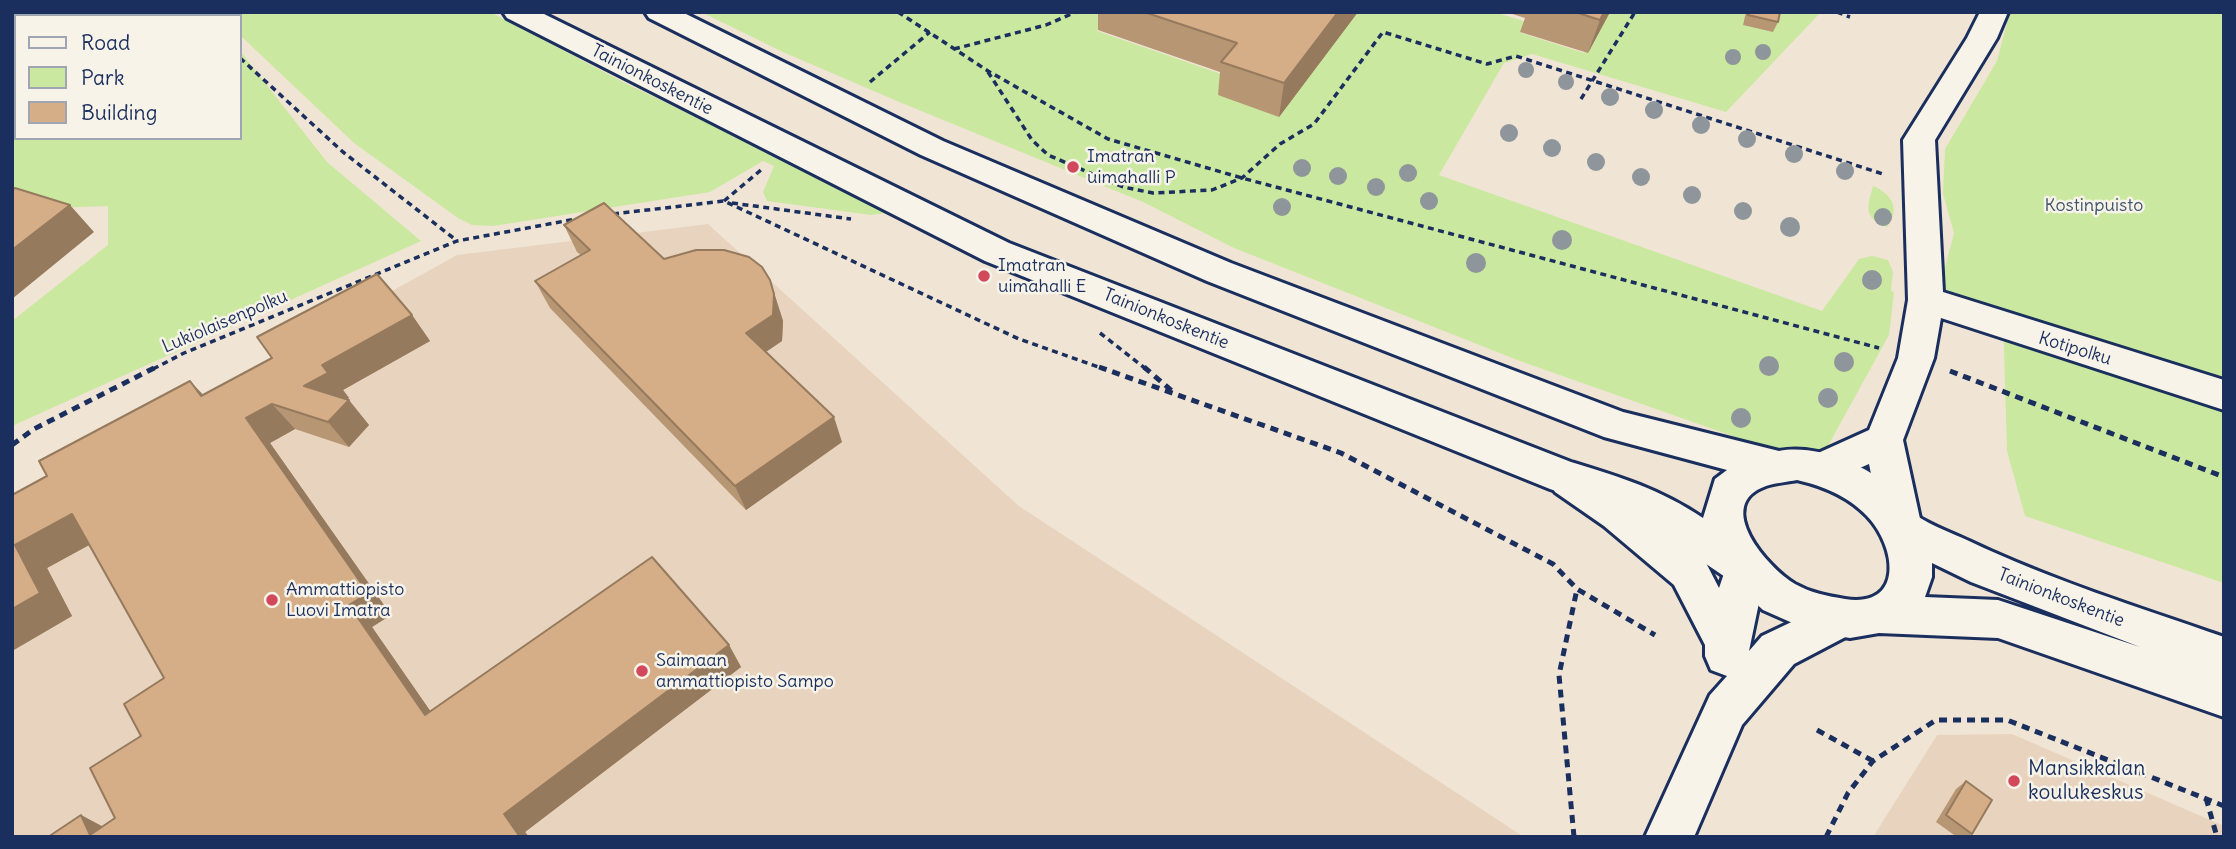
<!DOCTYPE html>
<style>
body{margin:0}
#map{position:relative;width:2236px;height:849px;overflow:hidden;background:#f0e5d5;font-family:Delius,sans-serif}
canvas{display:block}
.frame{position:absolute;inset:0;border:14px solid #1b2f5e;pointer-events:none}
.legend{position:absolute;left:14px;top:14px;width:228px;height:126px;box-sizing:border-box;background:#f7f3e8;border:2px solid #9fa5b1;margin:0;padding:9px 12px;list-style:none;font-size:21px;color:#1b2f5e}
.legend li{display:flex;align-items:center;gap:14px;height:35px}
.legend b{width:35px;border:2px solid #9fa5b1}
</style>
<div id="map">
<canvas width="2236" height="849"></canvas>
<div class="frame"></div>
<ul class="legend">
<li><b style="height:9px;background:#f7f3e8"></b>Road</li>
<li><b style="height:19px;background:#cae89f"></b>Park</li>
<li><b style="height:19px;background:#d5ae87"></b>Building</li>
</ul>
</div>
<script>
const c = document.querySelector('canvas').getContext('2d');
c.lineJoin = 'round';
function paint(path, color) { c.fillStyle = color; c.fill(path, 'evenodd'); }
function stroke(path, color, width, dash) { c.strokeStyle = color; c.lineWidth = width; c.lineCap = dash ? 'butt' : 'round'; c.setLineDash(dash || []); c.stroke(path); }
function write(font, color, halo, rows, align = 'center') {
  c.font = font + ' Delius,sans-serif'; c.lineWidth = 5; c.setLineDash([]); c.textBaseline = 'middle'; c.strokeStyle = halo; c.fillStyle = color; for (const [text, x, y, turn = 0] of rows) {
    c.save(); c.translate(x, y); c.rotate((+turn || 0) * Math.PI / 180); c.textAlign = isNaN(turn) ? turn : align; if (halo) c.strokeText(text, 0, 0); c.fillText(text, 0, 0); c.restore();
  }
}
paint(new Path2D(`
 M708,224L1019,506L1524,837H12V501L457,255Z
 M2012,734L2224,826V837H1873L1937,735Z`), '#e8d4be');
paint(new Path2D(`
 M12,12H209L212,16H16V138H240V51L327,162L421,241L12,426V321L108,245V206L27,209L12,213Z
 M231,12H490L625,83L894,212L871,215L767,201L763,192L774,166L763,161L710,192L493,226L472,225L458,218L354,143L242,37L240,16H233Z
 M701,12H1114L1097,31L1230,77L1217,94L1275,114L1352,12H1494L1527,22L1521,33L1584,53L1607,12H1821L1726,112L1532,54L1504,63L1439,175L1822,311L1859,259L1872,256L1888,260L1893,272L1891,290L1894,293L1889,335L1818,464H1812L1520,361L1234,248L1143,202L897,101L783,52Z
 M2010,12H2224V583L2025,516L2007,451L2003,314L1938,294L1954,233L1943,194L1945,149L1997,61Z
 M1873,186C1892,194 1901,209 1887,227C1863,217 1867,208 1873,186Z`), '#cae89f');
const minor = new Path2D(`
 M1980,12H2008L1997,38L1935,140L1943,292L2224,380V410L1941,318L1934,358L1903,440L1922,528L1916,540L1902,545L1888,540L1882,528L1869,464L1821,485L1807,480L1801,469L1807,458L1869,430L1898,358L1908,300L1903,140L1967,38Z
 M1569,464L1583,468L1632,502L1704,559L1719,588L1730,556L1745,551L1760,556L1766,569L1749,651L1762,636L1840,599L1855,604L1862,618L1855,632L1794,664L1742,725L1694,837H1645L1710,695L1727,676L1711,670L1705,656V645L1674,585L1604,526L1555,492L1549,480L1555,468Z`);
const major = new Path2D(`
 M503,12H540L1009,243L1571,462C1620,477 1660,489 1703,518L1715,479L1727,470L1604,437L1207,281L921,155L649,18L645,12H682L943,141L1231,263L1623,412L1779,451C1816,444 1864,464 1892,488C1901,496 1908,510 1917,516C1932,526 1952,533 1969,541C2051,580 2138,607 2224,637V717L1998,638L1879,633L1850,638L1813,632L1763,610L1734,583L1643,521L1550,489L985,261L507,18ZM1797,480C1823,486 1848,496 1867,516C1896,546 1905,608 1845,599C1827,596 1811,593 1795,584C1768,568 1712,505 1766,486C1775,483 1787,482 1797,480ZM1932,563L1971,582L2140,647L1998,600L1925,597L1932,577Z`);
stroke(minor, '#1b2f5e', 6);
stroke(major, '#1b2f5e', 6);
stroke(new Path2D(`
 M213,12L215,16
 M898,12L988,71L1108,139L1242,178L1879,348
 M1837,12L1850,17
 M105,16L112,12
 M954,49L1046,25L1076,12
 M240,58L343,152L456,240
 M988,72L1032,140L1048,155L1123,187L1153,193L1212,190L1242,178L1280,144L1314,124L1383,32L1487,64L1516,56L1883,174
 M12,77L16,75
 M870,82L930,32
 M1581,99L1635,12
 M724,201L761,170
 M732,203L851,219
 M613,214L724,201L1019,339L1104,369
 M1100,333L1146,369
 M153,369L184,353L457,241L576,219`), '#1b2f5e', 3.5, [6, 4.5]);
stroke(new Path2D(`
 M1099,367L1341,453L1553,564L1577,589L1655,635
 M1144,367L1172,391
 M1950,371L2224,477
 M12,445L34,429L156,367
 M1817,730L1873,761
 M2206,798L2217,837
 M1574,837L1559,675L1577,589
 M1826,837L1848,793L1873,761L1936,720H2007L2224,806`), '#1b2f5e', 5, [8, 6]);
paint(minor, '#f7f3e8');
paint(major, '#f7f3e8');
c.fillStyle = '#8e959b';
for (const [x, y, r] of [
 [1763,52,8],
 [1733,57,8],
 [1526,70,8],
 [1566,82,8],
 [1610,97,9],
 [1654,110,9],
 [1701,125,9],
 [1509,133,9],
 [1747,139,9],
 [1552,148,9],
 [1794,154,9],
 [1596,162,9],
 [1302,168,9],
 [1845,171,9],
 [1408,173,9],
 [1338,176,9],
 [1641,177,9],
 [1376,187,9],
 [1692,195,9],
 [1429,201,9],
 [1282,207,9],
 [1743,211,9],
 [1883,217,9],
 [1790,227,10],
 [1562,240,10],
 [1476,263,10],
 [1872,280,10],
 [1844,362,10],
 [1769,366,10],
 [1828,398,10],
 [1741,418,10]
]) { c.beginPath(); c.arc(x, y, r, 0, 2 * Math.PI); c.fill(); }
paint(new Path2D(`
 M1098,12H1358L1279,117L1218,95L1220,72L1098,30Z
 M1506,12H1610L1588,53L1520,32L1525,18Z
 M1746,12H1780L1778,22L1773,32L1743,25Z
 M564,225L664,259L770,280L783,321L782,341L766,352L842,442L746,510L550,308L535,281L581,255L577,252Z
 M412,315L430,341L343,390L349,398L347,399L369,425L349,447L295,429L270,443L391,615L372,627L430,711L729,645L741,667L525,832L529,837H48L81,815L102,827L115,818L141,736L164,678L89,545L47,568L72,616L12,651L47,476L203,395Z
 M1966,781L1972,834L1967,837H1957L1936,822L1956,789Z`), '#b79674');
paint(new Path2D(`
 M1338,12H1358L1279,117L1284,83Z
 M1604,12H1610L1588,53L1600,20Z
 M70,205L94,232L12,299V250Z
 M770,280L783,321L782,341L755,359L746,333Z
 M412,315L430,341L343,390L349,398L326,411L304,386L322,365Z
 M190,381L215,407L201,396Z
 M349,400L369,425L349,447L328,422Z
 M272,404L295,429L270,443L391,615L372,627L447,735L425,715L349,605L246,418Z
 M834,417L842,442L746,510L735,486Z
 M72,514L102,538L47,568L72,616L12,651V609L15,545Z
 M729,645L741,667L525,832L529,837H520L504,814Z
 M81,815L115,833L90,835Z`), '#957a5e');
const building = new Path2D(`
 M1144,12H1338L1284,83L1221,62L1237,43Z
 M1575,12H1604L1600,20Z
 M1748,12H1780L1778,22L1748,15Z
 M15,188L70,205L12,250V190Z
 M604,203L664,259L696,250H724L749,257L762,267L770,280L774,294L773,315L746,333L834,417L735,486L535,281L590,250L564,225Z
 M377,274L412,315L322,365L328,373L304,386L349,400L328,422L272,404L246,418L368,593L349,605L425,715L652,557L729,645L504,814L520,837H48L81,815L90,835L115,818L90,768L141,736L124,704L164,678L72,514L15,545L40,593L12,609V495L47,476L39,461L190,381L201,396L272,358L257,337Z
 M1966,781L1992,800L1972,834L1946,815Z`);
paint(building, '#d5ae87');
stroke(building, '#957a5e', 2);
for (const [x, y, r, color] of [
 [1073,167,7,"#d1495b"],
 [984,276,7,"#d1495b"],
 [272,600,7,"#d1495b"],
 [642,671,7,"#d1495b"],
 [2014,781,7,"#d1495b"]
]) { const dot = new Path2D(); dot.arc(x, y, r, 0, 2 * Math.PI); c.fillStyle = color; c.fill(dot); stroke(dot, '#f7f3e8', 2.5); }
write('18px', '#1b2f5e', '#f7f3e8', [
 ["Tainionkoskentie",652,80,27],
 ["Tainionkoskentie",1166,319,22],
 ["Lukiolaisenpolku",225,322,-23],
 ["Kotipolku",2075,349,17],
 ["Tainionkoskentie",2061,598,21]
]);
write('18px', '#1b2f5e', '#f7f3e8', [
 ["Imatran",1087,157],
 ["uimahalli P",1087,178],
 ["Imatran",998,266],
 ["uimahalli E",998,287],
 ["Ammattiopisto",286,590],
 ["Luovi Imatra",286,611],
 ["Saimaan",656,661],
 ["ammattiopisto Sampo",656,682]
], 'left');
write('18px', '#3e546b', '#f7f3e8', [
 ["Kostinpuisto",2094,206]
]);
write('21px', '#1b2f5e', '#f7f3e8', [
 ["Mansikkalan",2028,769],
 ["koulukeskus",2028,793]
], 'left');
</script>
